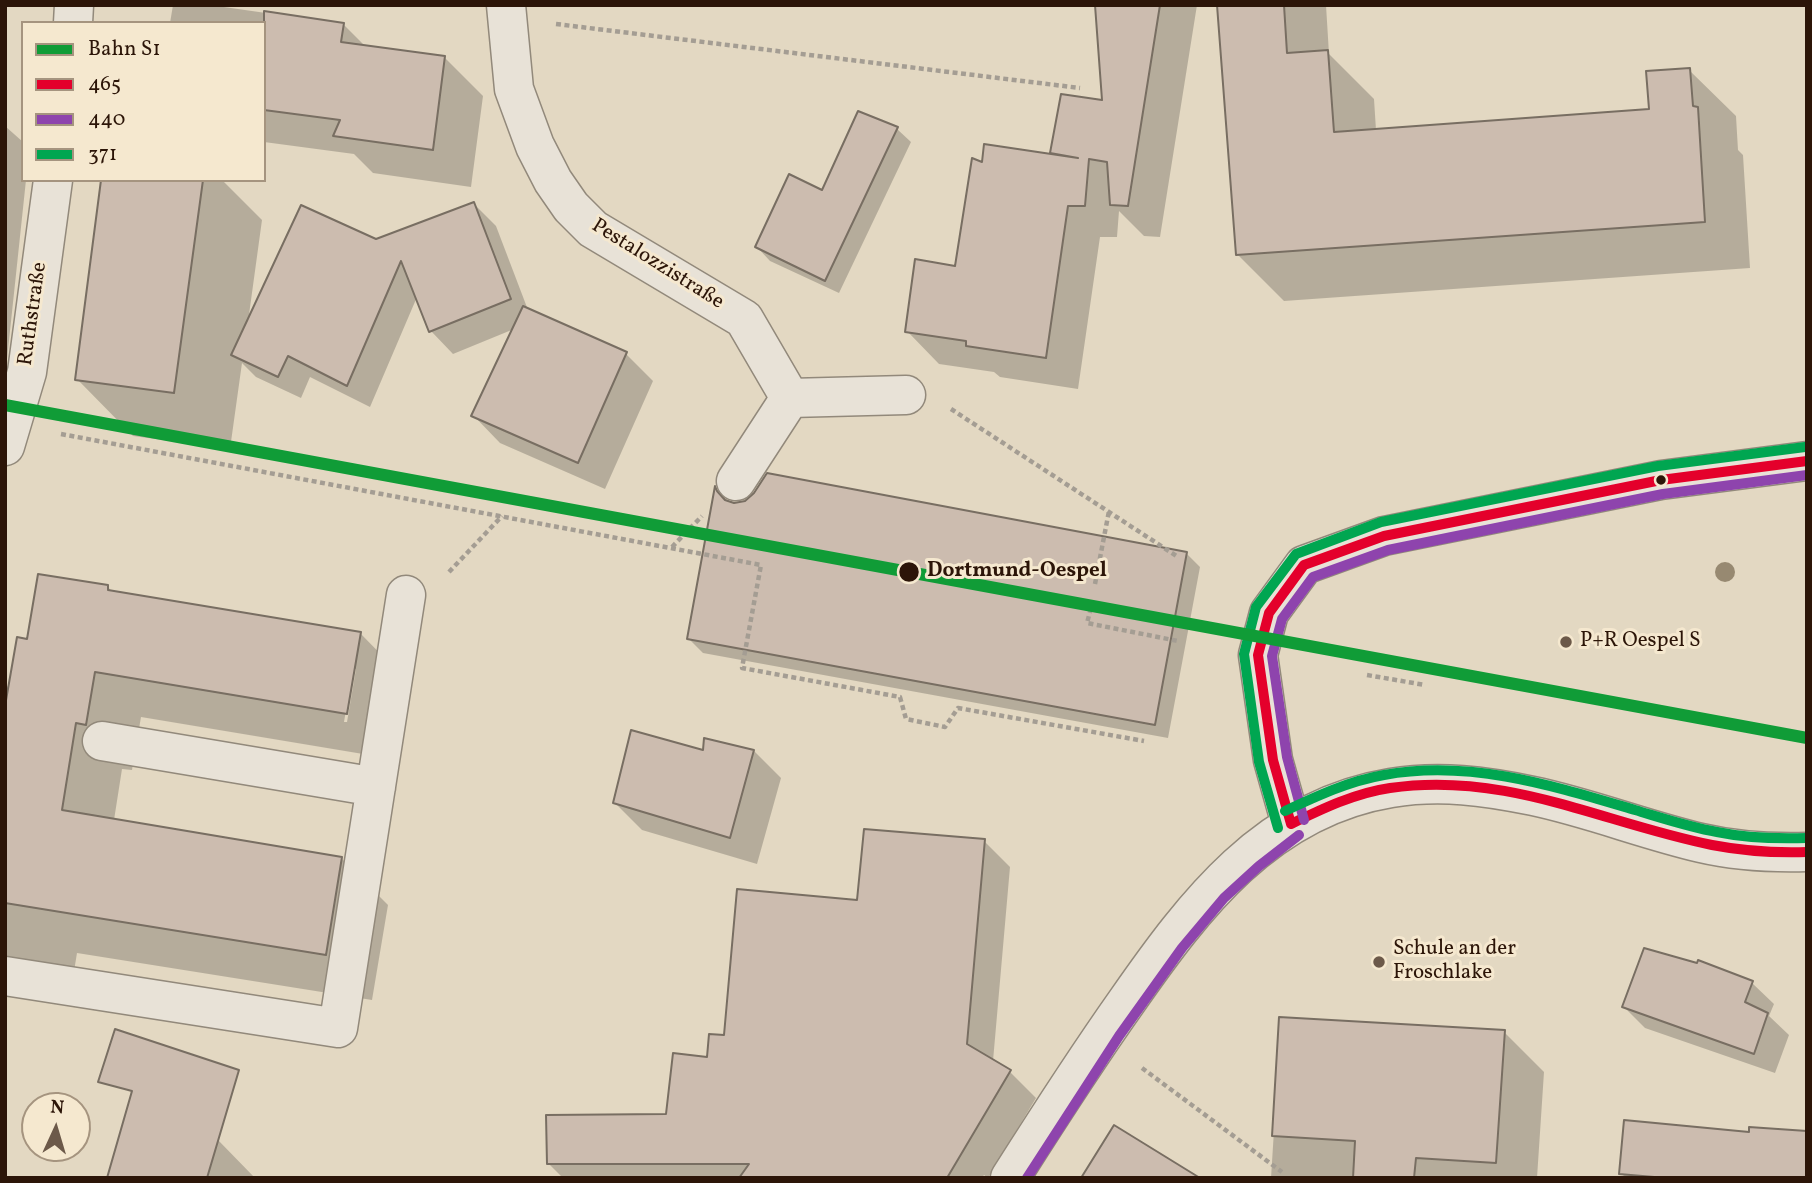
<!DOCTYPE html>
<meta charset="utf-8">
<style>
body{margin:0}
#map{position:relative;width:1812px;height:1183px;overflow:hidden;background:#e3d8c2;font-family:Vollkorn,serif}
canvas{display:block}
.frame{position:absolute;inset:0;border:7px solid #2c1508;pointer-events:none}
.legend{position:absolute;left:21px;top:21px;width:245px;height:161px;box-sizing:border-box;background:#f5e8cf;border:2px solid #a5947f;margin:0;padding:9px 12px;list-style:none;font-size:21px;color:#2c1508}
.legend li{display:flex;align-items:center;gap:14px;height:35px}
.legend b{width:35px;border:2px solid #a5947f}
.north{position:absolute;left:21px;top:1092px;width:70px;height:70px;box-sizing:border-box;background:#f5e8cf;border:2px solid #a5947f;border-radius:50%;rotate:4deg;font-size:19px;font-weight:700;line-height:28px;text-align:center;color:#2c1508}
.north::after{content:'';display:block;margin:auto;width:24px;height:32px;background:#6c5949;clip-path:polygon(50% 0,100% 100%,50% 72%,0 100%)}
</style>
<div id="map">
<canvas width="1812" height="1183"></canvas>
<div class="frame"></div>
<ul class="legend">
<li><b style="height:9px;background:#109c37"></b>Bahn S1</li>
<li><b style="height:9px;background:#e4002b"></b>465</li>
<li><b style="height:9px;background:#8e44ad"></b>440</li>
<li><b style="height:9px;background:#00a651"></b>371</li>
</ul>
<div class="north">N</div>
</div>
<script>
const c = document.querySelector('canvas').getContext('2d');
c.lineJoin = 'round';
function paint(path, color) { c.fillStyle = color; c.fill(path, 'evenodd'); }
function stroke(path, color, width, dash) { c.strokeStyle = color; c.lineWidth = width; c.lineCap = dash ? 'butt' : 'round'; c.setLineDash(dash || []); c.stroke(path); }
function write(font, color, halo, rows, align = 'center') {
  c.font = font + ' Vollkorn,serif'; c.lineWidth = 6; c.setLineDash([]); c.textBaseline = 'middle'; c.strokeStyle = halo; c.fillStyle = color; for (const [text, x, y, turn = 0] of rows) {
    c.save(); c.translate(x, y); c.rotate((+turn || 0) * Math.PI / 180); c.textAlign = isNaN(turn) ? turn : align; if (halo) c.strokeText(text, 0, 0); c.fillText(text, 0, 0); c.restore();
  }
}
paint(new Path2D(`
 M173,5H210L343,24L366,47L445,58L483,96L471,187L373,173L354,154L264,142V23H170Z
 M1097,5H1197L1160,237L1144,236L1119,211L1117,237H1100L1078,389L1000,377L994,372L939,364L907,331L956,268L983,164L1055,156L1052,153L1104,102Z
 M1219,5H1326L1329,54L1374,99L1376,130L1651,111L1689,70L1736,116L1738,150L1743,155L1750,268L1284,301L1237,254Z
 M5,126L23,142V180H26L5,378Z
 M897,129L911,142L839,293L770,261L757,247L823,193Z
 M103,180H222L262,220L248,322L376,241L474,204L496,226L528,310L626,354L653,381L605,489L500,443L473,415L514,329L453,354L431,331L417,297L370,407L310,377L301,398L256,377L242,363L230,449L133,436L77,379Z
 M716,489L728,501L734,505L746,502L1186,553L1200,567L1168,738L703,653L689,639Z
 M108,587L113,593L360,633L406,680L393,759L141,717L132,770L122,769L114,820L341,858L388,905L372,1000L77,953L69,1002L5,993V686L10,687L28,641ZM353,669H356L347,722H344Z
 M754,751L781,778L757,864L642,830L615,803L704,752Z
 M984,841L1010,867L993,1061L1010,1072L1036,1098L988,1178L984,1175L982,1178H563L548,1163L668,1116L708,1059L726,1037L859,902Z
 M1699,962L1752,983L1774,1004L1769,1016L1789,1035L1775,1073L1645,1028L1624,1007L1698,965Z
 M1281,1018L1504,1032L1544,1072L1537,1178H1271Z
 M1751,1134L1807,1178H1626L1621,1173Z
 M218,1140L255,1178H109Z`), '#0003');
const building = new Path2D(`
 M1095,5H1160L1128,206L1110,205L1107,162L1089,159L1085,206H1068L1046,358L966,346V341L905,332L915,259L955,266L972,158L982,162L984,144L1078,158L1050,153L1061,94L1102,100Z
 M1217,5H1284L1287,53L1328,50L1334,132L1649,109L1646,71L1690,68L1693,106L1698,107L1705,222L1236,255Z
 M264,11L344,23L341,42L445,56L433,150L333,136L340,120L264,110Z
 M858,111L898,127L825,281L755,247L789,174L822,190Z
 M101,180H203L174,393L75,380Z
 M474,202L511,299L429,332L401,261L347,386L288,356L278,377L231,355L301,205L376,239Z
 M523,306L627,352L578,463L471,416Z
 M767,473L1187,552L1155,725L687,639L715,486L717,491L725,500L734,503L745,501L754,493Z
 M38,574L108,585V590L361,632L347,714L95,672L86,725L76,723L62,810L342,857L326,955L5,903V706L17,637L27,639Z
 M631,730L703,750L704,738L754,750L730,838L613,803Z
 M864,829L985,839L967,1044L1011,1070L947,1178H739L749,1164H547L546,1115L666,1114L673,1053L707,1057L709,1034L724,1035L737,889L857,900Z
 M1644,948L1697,963L1698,960L1753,981L1745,1002L1768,1013L1754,1054L1622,1007Z
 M1279,1017L1505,1030L1496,1163L1416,1158L1414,1178H1353L1355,1141L1272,1136Z
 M115,1029L239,1070L207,1178H107L132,1091L98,1082Z
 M1624,1120L1749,1132V1127L1807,1131V1178H1666L1619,1174Z
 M1114,1125L1200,1178H1081Z`);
paint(building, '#ccbcaf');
stroke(building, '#786e62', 2);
const minor = new Path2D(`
 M506,5L514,89L535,146L553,181L571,207L593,229L744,319L790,398L906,395
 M73,23L74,5
 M5,446L27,372L53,180
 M736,481L790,398
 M102,741L376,787
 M1291,824L1273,760L1258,655L1269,613L1304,565L1384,536L1661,480L1807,461
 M5,976L338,1028L406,595
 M1010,1178C1048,1118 1086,1059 1127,1001C1194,905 1267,808 1391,788C1440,780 1485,786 1533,796C1590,808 1645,830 1701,843C1735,851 1772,853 1807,852`);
stroke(minor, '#92897b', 41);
stroke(new Path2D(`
 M556,24L1080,88
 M951,409L1178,557
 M61,434L761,565L742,668L900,697L906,719L945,727L958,708L1144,741
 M672,547L702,516
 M449,572L502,516
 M1095,584L1109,511
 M1091,608L1087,623L1178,641
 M1367,675L1425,685
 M1142,1068L1282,1172`), '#a49d93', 4.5, [5, 3.5]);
stroke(minor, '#e8e2d7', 38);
stroke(new Path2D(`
 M1291,824L1273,760L1258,655L1269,613L1304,565L1384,536L1661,480L1807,461
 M1291,824C1322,809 1355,793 1390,788C1507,771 1602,823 1712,845C1743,851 1775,853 1807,852`), '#e4002b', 10);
stroke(new Path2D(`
 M1304,820L1287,757L1272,656L1282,619L1313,577L1388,550L1663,494L1807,475
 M1027,1178L1119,1036L1182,948L1224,898L1259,866L1299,835`), '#8e44ad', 10);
stroke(new Path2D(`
 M1285,811C1317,796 1349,781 1384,775C1470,759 1554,786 1635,810C1662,818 1689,827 1717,832C1746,838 1777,839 1807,838
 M1278,828L1259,762L1244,654L1256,607L1296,554L1381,522L1658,466L1805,447`), '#00a651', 10);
stroke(new Path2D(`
 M5,405L1807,738`), '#109c37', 12);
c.fillStyle = '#978971';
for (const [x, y] of [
 [1725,572]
]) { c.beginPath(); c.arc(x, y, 10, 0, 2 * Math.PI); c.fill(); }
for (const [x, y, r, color] of [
 [1661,480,6,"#2c1508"],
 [909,572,11,"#2c1508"],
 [1566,642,7,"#6c5949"],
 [1379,962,7,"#6c5949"]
]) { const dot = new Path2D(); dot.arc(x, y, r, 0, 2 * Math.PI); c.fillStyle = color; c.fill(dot); stroke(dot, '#f5e8cf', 2.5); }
write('21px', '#2c1508', '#f5e8cf', [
 ["Pestalozzistraße",657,265,32],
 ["Ruthstraße",34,314,-82]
]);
write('bold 21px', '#2c1508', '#f5e8cf', [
 ["Dortmund-Oespel",927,572]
], 'left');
write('21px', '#2c1508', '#f5e8cf', [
 ["P+R Oespel S",1580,642],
 ["Schule an der",1393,950],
 ["Froschlake",1393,974]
], 'left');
</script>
